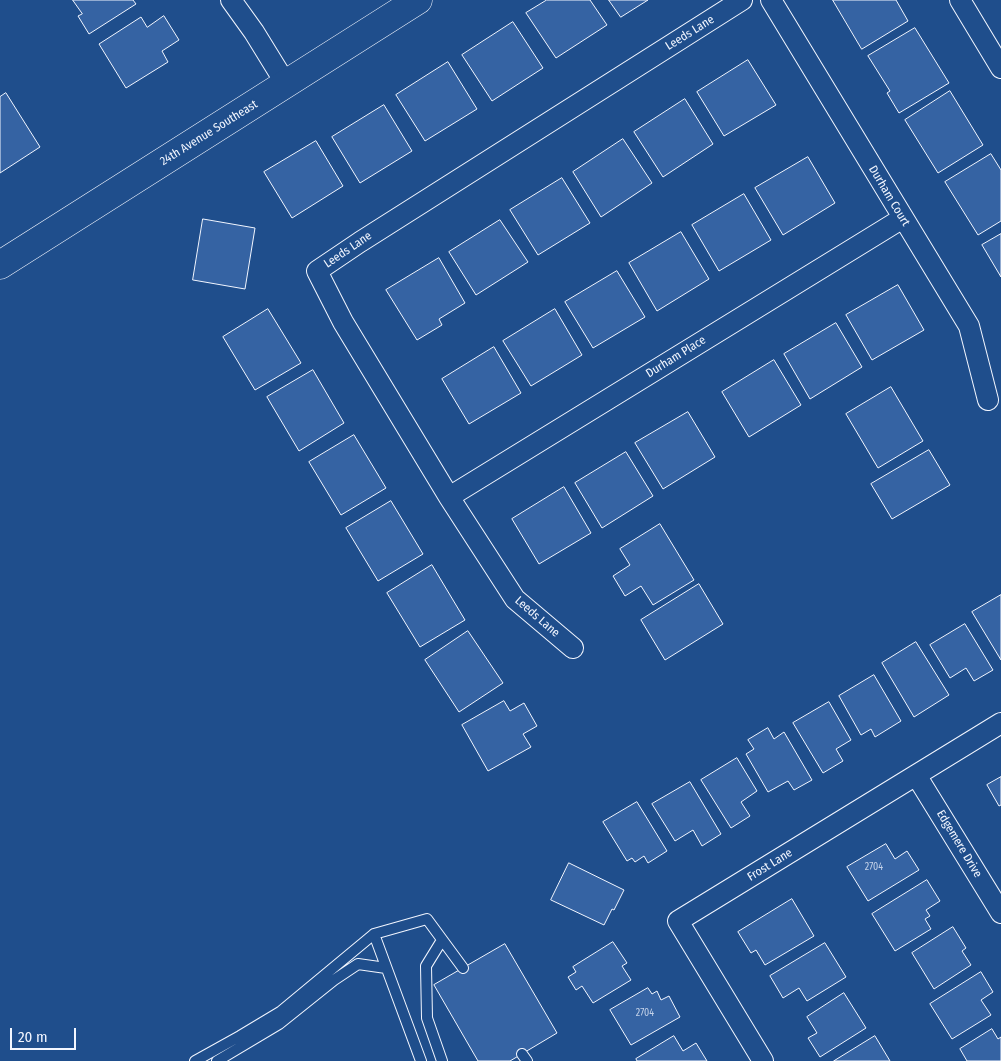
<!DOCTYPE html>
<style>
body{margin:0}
#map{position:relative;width:1001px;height:1061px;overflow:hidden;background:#1f4e8c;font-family:"Fira Sans Condensed",sans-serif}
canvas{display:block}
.scale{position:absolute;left:10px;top:1028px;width:66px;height:22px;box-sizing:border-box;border:2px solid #f2f6ff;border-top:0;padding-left:6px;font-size:15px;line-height:18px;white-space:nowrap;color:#f2f6ff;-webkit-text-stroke:4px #1f4e8c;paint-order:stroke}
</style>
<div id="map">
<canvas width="1001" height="1061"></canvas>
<div class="scale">20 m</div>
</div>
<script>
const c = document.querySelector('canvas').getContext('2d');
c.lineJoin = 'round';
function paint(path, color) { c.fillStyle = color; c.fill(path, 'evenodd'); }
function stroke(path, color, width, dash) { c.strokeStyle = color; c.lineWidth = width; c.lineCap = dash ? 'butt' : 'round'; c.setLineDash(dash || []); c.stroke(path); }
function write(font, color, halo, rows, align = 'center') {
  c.font = font + ' "Fira Sans Condensed",sans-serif'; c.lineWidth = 4; c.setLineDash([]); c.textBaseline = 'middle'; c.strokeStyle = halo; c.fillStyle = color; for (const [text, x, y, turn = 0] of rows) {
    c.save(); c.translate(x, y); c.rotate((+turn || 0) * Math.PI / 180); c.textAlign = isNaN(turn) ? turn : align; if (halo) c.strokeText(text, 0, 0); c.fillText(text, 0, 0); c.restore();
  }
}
const building = new Path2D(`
 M73,0H133L136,4L89,34L78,16L82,14Z
 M547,0H590L607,25L556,58L526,13Z
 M609,0H648L621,17Z
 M833,0H896L908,21L862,49Z
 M164,16L179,40L162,51L168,62L126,88L99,44L141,17L147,27Z
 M513,22L543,68L492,101L462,55Z
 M915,28L949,83L899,113L887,93L890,91L868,56Z
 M748,60L776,105L724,136L697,92Z
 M448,62L477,109L425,141L396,95Z
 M950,91L983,145L938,173L905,120Z
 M6,93L40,147L0,173V97Z
 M685,99L713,144L663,177L634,132Z
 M384,105L412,151L360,183L332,137Z
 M623,139L652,183L601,217L573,172Z
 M316,141L343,186L292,218L264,172Z
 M991,154L1001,170V221L978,235L945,182Z
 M808,157L835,203L783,235L755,188Z
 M562,178L590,223L538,255L510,210Z
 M744,194L771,240L719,271L692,225Z
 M203,219L255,228L245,289L193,280Z
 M500,220L528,262L476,295L449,252Z
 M681,232L709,279L657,311L629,263Z
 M1001,234V277L982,245Z
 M439,258L465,303L439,319L442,325L417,340L386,290Z
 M617,271L645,317L593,348L565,302Z
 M898,285L924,330L872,360L846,315Z
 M268,309L301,363L255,390L223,337Z
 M555,309L582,355L531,386L503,341Z
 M836,323L862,367L810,399L784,354Z
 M494,347L521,393L469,424L442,379Z
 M774,360L801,405L749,437L722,392Z
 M313,370L344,423L299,451L267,397Z
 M891,387L923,441L878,468L846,414Z
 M688,412L715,457L663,489L635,443Z
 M354,435L386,488L341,515L309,462Z
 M929,450L950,485L892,519L871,484Z
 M626,452L653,496L602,528L575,483Z
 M564,487L591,533L539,564L512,519Z
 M391,501L423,554L378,581L346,528Z
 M660,524L694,580L653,605L641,586L625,596L613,576L630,565L620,549Z
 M432,565L465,620L420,647L387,593Z
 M699,584L723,624L665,660L641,620Z
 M1001,595V660L972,612Z
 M965,624L993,670L974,681L966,668L950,678L930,645Z
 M468,631L503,683L459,712L425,660Z
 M916,642L949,695L914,717L882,663Z
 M874,675L901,721L875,737L871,729L861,735L839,696Z
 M504,701L510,711L524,703L537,726L523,734L531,747L488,771L462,725Z
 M829,702L851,740L836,749L843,761L823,773L793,723Z
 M768,728L774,739L784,732L812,780L794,790L788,781L768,792L746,754L754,749L748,740Z
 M737,758L757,791L741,802L750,816L731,828L701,780Z
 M1001,777V805L999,806L987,785Z
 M690,782L721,834L702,846L693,830L675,841L652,804Z
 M637,802L667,851L648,863L644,856L635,862L632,858L627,861L603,822Z
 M886,844L895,859L907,851L919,870L868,901L847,867Z
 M569,863L624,890L614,910L612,909L604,925L551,900Z
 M927,880L940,901L926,910L930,916L925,919L931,929L895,951L872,914Z
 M792,899L814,936L765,965L756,950L751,953L738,932Z
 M953,927L966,948L962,951L971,965L934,989L912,953Z
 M613,942L627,963L622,966L631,980L593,1003L582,986L576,990L568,977L576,972L573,967Z
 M825,943L846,977L807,1001L799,988L783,998L770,976Z
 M505,944L557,1033L510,1061H478L434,985Z
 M981,972L993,992L981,1000L991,1015L952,1039L930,1004Z
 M648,988L652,994L657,991L661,1000L669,996L680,1017L631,1045L610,1010Z
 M844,993L866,1028L820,1057L808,1038L817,1033L807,1017Z
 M992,1029L998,1039L1001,1037V1061H967L960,1049Z
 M674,1036L683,1051L696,1043L707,1061H637L636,1059Z
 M875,1036L890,1061H834Z`);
paint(building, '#3563a3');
stroke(building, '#f2f6ff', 1);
const lane = new Path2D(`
 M374,934L421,1061
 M442,940L426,966L427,1018L442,1061
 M522,1054L527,1061
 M195,1061L240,1036L280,1012L374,934L427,919L463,968
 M217,1061L279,1024L334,980L358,964L386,968`);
const street = new Path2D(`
 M231,0L254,32L286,84
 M771,0L969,326L988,400
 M960,0L1001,68
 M449,497L903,218
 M573,648L515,599L449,497L343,322L317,271L360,242L742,0
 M916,775L1001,913
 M763,1061L678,921L1001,723`);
const secondary = new Path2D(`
 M0,265L418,0`);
stroke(lane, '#f2f6ff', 12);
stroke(street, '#f2f6ff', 22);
stroke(secondary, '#f2f6ff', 29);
stroke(lane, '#1f4e8c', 10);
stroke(street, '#1f4e8c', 20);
stroke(secondary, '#1f4e8c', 28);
write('10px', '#c3d1e8', null, [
 ["2704",874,867],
 ["2704",645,1013]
]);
write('12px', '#f2f6ff', '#1f4e8c', [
 ["Leeds Lane",690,33,-32],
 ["24th Avenue Southeast",209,133,-32],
 ["Durham Court",889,196,59],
 ["Leeds Lane",348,250,-34],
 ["Durham Place",676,357,-32],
 ["Leeds Lane",537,617,41],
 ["Edgemere Drive",959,844,59],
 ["Frost Lane",770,865,-32]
]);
</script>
